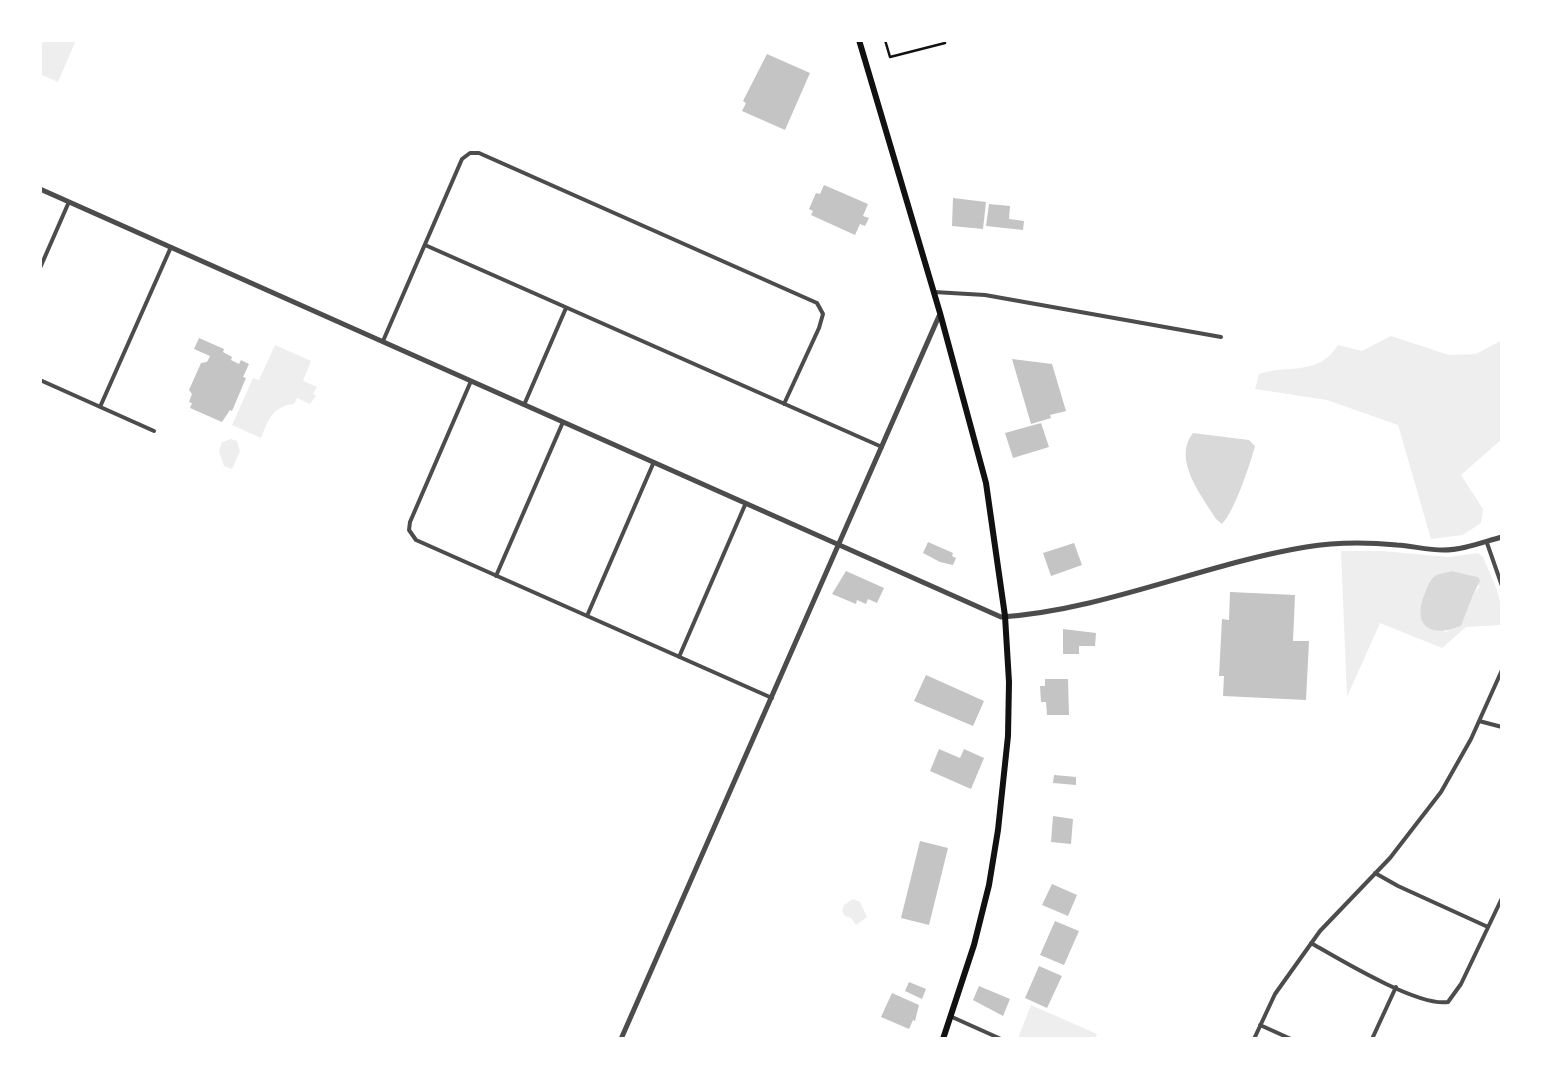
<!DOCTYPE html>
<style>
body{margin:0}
#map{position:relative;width:1542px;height:1079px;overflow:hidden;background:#fff;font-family:Jost,sans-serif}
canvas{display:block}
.frame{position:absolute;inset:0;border:42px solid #fff;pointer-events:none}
</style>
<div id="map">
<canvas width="1542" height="1079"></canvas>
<div class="frame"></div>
</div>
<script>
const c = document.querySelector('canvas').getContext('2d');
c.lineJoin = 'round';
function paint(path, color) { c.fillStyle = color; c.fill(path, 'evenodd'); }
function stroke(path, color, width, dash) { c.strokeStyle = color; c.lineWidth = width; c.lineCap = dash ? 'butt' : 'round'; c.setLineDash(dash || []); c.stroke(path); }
paint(new Path2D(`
 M40,40H76L58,82L40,74Z
 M1391,336L1449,355L1476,354L1502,340V439L1461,475L1483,509L1481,523L1463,535L1431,539L1398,425L1327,400L1255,389L1259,374C1288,364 1318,377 1338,345L1362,351Z
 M275,345L311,361L303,381L317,387L313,394L316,396L310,404L297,398L294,404C273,406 268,420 261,438L232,425L253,378L259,380Z
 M231,439L237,441L240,451L232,469L224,466L219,451L222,442Z
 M1341,551H1382L1448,557L1478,553L1483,557C1492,580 1505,599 1500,625L1466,627L1442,648L1380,623L1347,697ZM1451,571L1478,577L1479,587L1473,595L1461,626L1444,632L1437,575Z
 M853,899L860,902L867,917L856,925L851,918L845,916L842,911L844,905Z
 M1031,1005L1097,1034L1095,1039L1018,1038Z`), '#eee');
paint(new Path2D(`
 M1193,433L1249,440L1255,446C1250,465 1234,512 1222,524L1216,519C1201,495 1172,459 1193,433Z
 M1451,571L1478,577L1480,581L1473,595L1461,626C1434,637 1413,629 1423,598C1426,591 1429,580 1435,576C1440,573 1446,573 1451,571Z`), '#d9d9d9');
paint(new Path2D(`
 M767,54L810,73L785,130L742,111L746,103L743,101Z
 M824,185L868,204L863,216L869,218L865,226L860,224L855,235L811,215L813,211L809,209L816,193L820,194Z
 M953,198L986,202L983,229L952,226Z
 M989,204L1010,206L1009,219L1024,221L1023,230L986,226Z
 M199,338L224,349L223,352L232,357L231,360L239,364L241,360L249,364L243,377L246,378L232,411L230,410L222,422L190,408L192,403L189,402L192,394L189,390L201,363L207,362L210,356L194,349Z
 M1012,359L1052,364L1066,411L1050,415L1051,418L1031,424Z
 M1041,423L1049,447L1013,458L1005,433Z
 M928,542L953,553L952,556L956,558L953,565L940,562L923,553Z
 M1074,543L1082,565L1051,576L1043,553Z
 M846,571L884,588L877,603L868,599L866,604L857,600L856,604L832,594Z
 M1230,592L1295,595L1293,641H1309L1306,700L1223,696L1224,676H1219L1222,619L1229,620Z
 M1063,629L1096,633L1095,646H1079V654H1063Z
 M926,675L984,701L973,726L914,701Z
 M1045,679H1068L1069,715H1047L1046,702H1041L1040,686H1045Z
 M939,749L960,758L964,749L984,758L971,789L930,771Z
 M1054,775L1076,777V785L1053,783Z
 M1053,816L1073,819L1071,844L1051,842Z
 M920,841L948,848L929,925L901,918Z
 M1052,884L1077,895L1068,916L1042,905Z
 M1055,921L1079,931L1064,965L1040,955Z
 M1039,966L1062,976L1047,1008L1025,998Z
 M909,982L926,989L922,999L905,991Z
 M979,986L1010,999L1003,1016L973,1000Z
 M892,993L919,1005L915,1021L913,1020L909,1029L881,1017Z`), '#c4c4c4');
stroke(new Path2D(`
 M885,40L890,57L945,43L944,40`), '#111', 2.5);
stroke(new Path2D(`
 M425,245L882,447
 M40,268L68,204
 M934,292L985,295L1221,337
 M383,341L462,159L470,153H479L817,303L823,314L819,328L784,404
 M40,380L154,431
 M471,381L410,522L409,530L416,540L772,698
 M524,405L566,308
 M100,407L171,247
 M1487,543L1502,586
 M496,576L563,422
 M587,616L653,464
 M679,657L745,505
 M1479,721L1502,727
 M1375,873L1398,886L1488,927
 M1311,943C1339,959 1418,1007 1448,1002L1461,984L1502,898
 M952,1017L1001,1039
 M1260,1025L1291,1039
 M1254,1039L1275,994L1320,931L1390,858L1441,792L1471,739L1502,670
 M1372,1039L1396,987`), '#4c4c4c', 4);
stroke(new Path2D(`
 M40,189L1001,617C1105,610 1203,564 1306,547C1336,542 1366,542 1397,545C1412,546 1428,550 1443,550C1463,550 1483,542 1502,537
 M621,1039L939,316`), '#4c4c4c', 5);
stroke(new Path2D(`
 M859,40L940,313L986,483L1005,616L1009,682L1008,736L998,830L989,885L974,945L943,1039`), '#111', 6);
</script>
